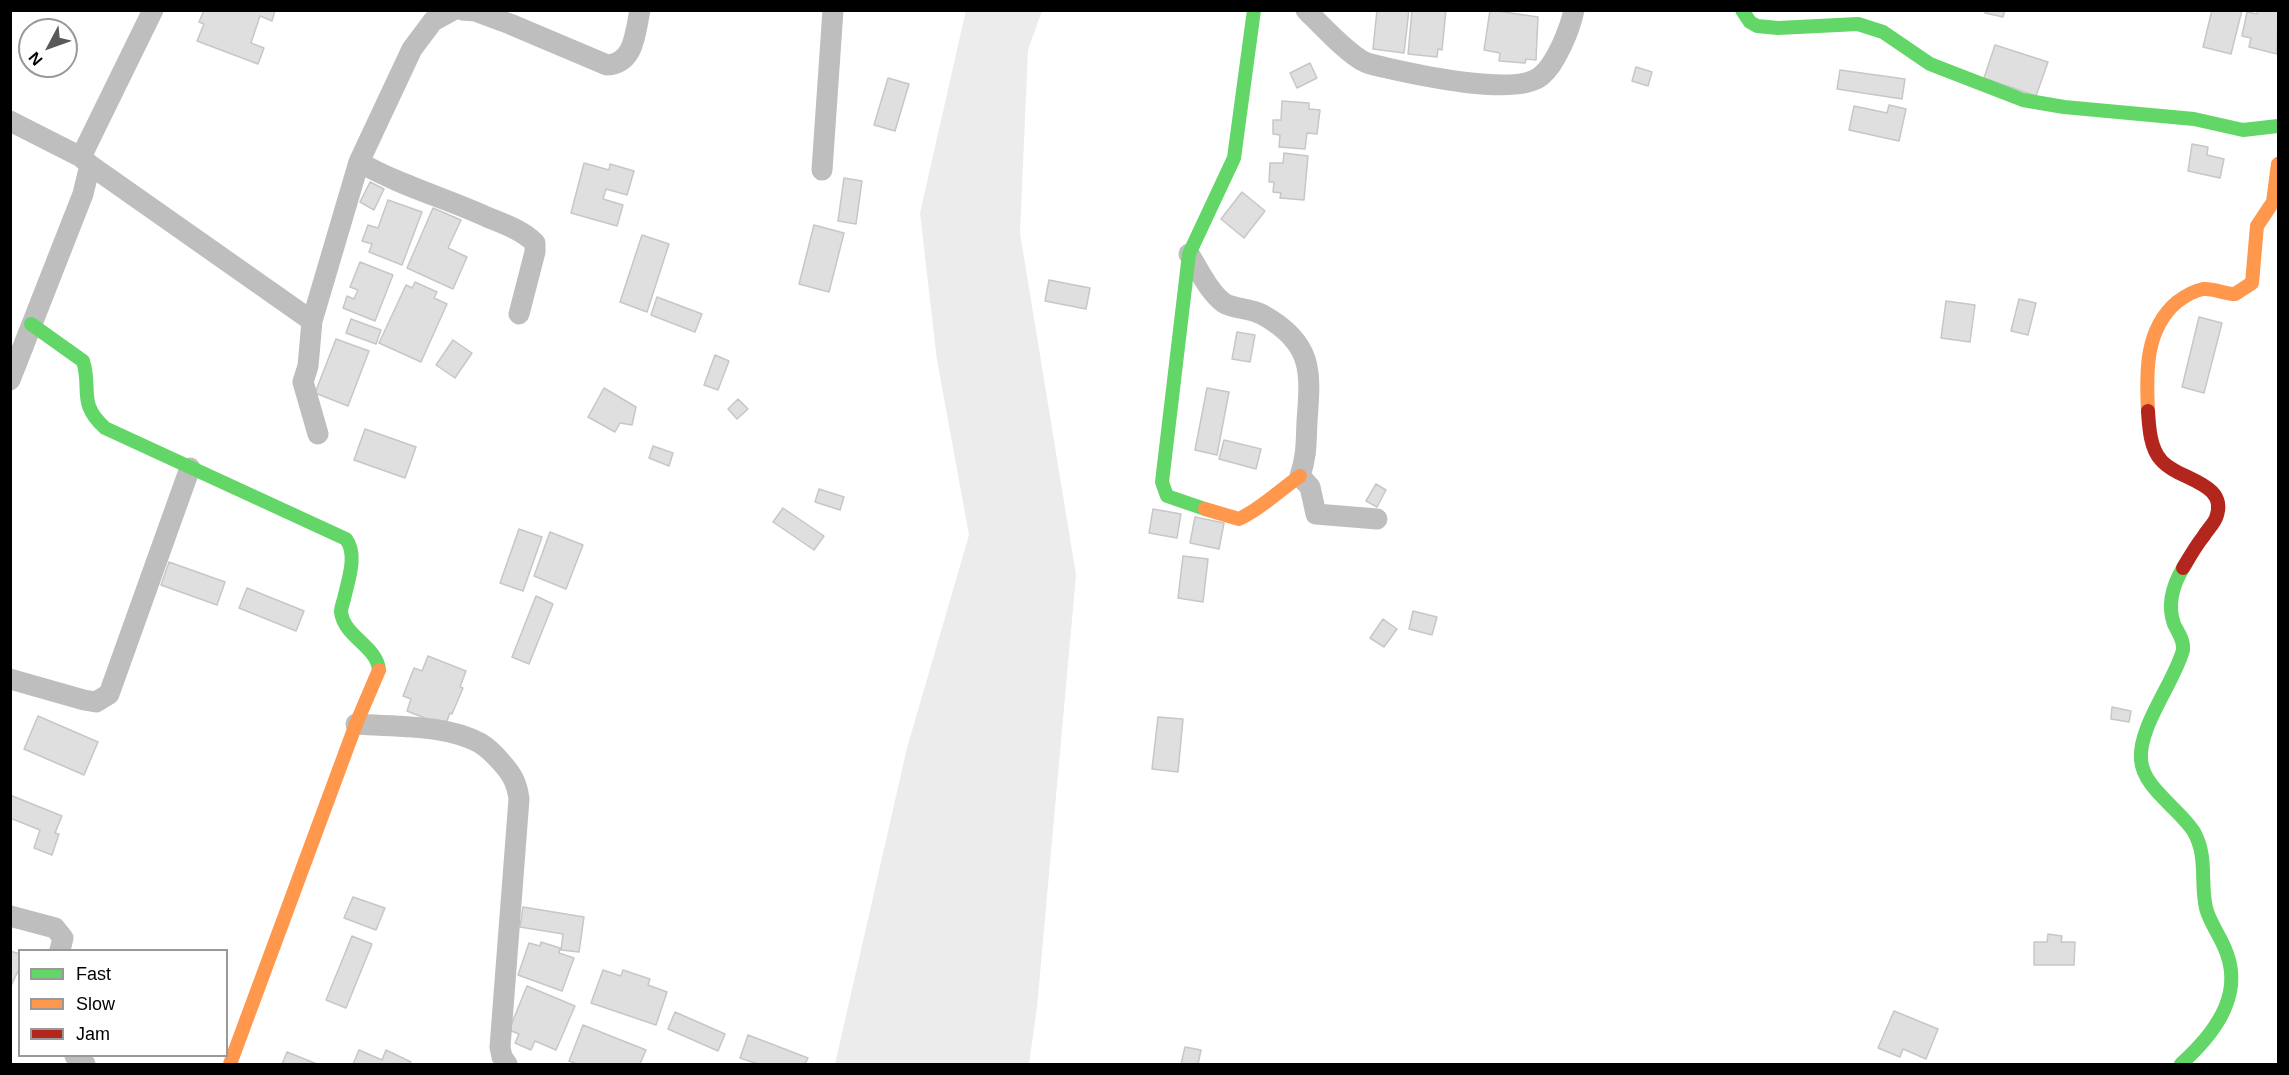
<!DOCTYPE html>
<style>
body{margin:0}
#map{position:relative;width:2289px;height:1075px;overflow:hidden;background:#fff;font-family:Helvetica,sans-serif}
canvas{display:block}
.frame{position:absolute;inset:0;border:12px solid #000;pointer-events:none}
.legend{position:absolute;left:18px;top:949px;width:210px;height:108px;box-sizing:border-box;background:#fff;border:2px solid #999;margin:0;padding:8px 10px;list-style:none;font-size:18px;color:#000}
.legend li{display:flex;align-items:center;gap:12px;height:30px}
.legend b{width:30px;border:2px solid #999}
.north{position:absolute;left:18px;top:18px;width:60px;height:60px;box-sizing:border-box;background:#fff;border:2px solid #999;border-radius:50%;rotate:229deg;font-size:16px;font-weight:700;line-height:24px;text-align:center;color:#000}
.north::after{content:'';display:block;margin:auto;width:21px;height:27px;background:#595959;clip-path:polygon(50% 0,100% 100%,50% 72%,0 100%)}
</style>
<div id="map">
<canvas width="2289" height="1075"></canvas>
<div class="frame"></div>
<ul class="legend">
<li><b style="height:8px;background:#63d668"></b>Fast</li>
<li><b style="height:8px;background:#ff974d"></b>Slow</li>
<li><b style="height:8px;background:#b3261e"></b>Jam</li>
</ul>
<div class="north">N</div>
</div>
<script>
const c = document.querySelector('canvas').getContext('2d');
c.lineJoin = 'round';
function paint(path, color) { c.fillStyle = color; c.fill(path, 'evenodd'); }
function stroke(path, color, width, dash) { c.strokeStyle = color; c.lineWidth = width; c.lineCap = dash ? 'butt' : 'round'; c.setLineDash(dash || []); c.stroke(path); }
paint(new Path2D(`
 M966,10L1042,11L1028,50L1020,233L1076,575L1037,1007L1029,1064H835L907,748L969,535L937,360L920,213Z`), '#ececec');
const building = new Path2D(`
 M204,10H275L272,21L260,16L251,43L264,48L258,64L197,41L204,24L199,22Z
 M1377,10H1409L1404,53L1373,49Z
 M1412,10H1446L1442,50L1438,49L1437,57L1408,54Z
 M1490,10L1538,17L1536,60L1526,59L1525,63L1499,61L1500,53L1484,50Z
 M1986,10H2005L2003,17L1985,13Z
 M2212,10H2242L2231,54L2203,47Z
 M2258,10H2278L2277,54L2249,47L2251,38L2242,36L2247,12L2257,14Z
 M1995,45L2048,62L2036,96L1984,78Z
 M1310,63L1317,78L1297,88L1290,73Z
 M1636,67L1652,72L1648,86L1632,81Z
 M1840,70L1905,79L1902,99L1837,89Z
 M888,78L909,84L895,131L874,125Z
 M1282,101L1309,103V109L1320,110L1317,134L1307,133L1305,149L1279,147L1280,135L1273,134V120H1281Z
 M1889,105L1906,109L1899,141L1849,130L1854,106L1887,113Z
 M2192,144L2208,147L2207,155L2224,159L2220,178L2188,171Z
 M1284,153L1308,156L1304,200L1280,198L1281,193L1273,192L1274,182H1269L1270,163H1283Z
 M584,163L609,170L610,164L634,171L627,195L606,189L603,199L623,205L617,226L571,213Z
 M844,178L862,181L856,224L838,221Z
 M370,182L384,189L374,210L360,202Z
 M1242,192L1265,211L1244,238L1221,219Z
 M388,200L422,212L402,265L369,252L372,244L362,241L368,225L378,228Z
 M433,208L461,220L448,248L467,257L453,289L407,268Z
 M814,225L844,233L829,292L799,284Z
 M642,235L669,244L647,312L620,302Z
 M360,262L393,275L375,321L343,308L347,296L354,299L358,290L350,287Z
 M1049,280L1090,288L1086,309L1045,301Z
 M415,282L437,292L434,298L447,304L421,362L379,343L406,285L412,288Z
 M657,297L702,314L695,332L651,315Z
 M2019,299L2036,303L2028,335L2011,331Z
 M1946,301L1975,305L1970,342L1941,338Z
 M2199,317L2222,323L2204,393L2182,387Z
 M351,319L381,330L376,344L346,333Z
 M1237,332L1255,335L1250,362L1232,359Z
 M336,339L369,351L348,406L315,393Z
 M453,340L472,353L455,378L436,365Z
 M715,355L729,361L718,390L704,385Z
 M604,388L636,407L632,425L620,423L615,432L588,417Z
 M1207,388L1229,392L1217,455L1195,450Z
 M738,399L748,409L737,419L728,409Z
 M365,429L416,447L405,478L354,460Z
 M1224,440L1261,449L1256,469L1219,459Z
 M653,446L673,453L669,466L649,458Z
 M1376,484L1386,490L1377,507L1366,501Z
 M819,489L844,497L840,510L815,502Z
 M783,508L824,536L814,550L773,522Z
 M1153,509L1181,514L1177,538L1149,533Z
 M1195,517L1224,523L1219,549L1190,543Z
 M519,529L542,537L523,591L500,583Z
 M550,532L583,545L566,589L534,576Z
 M1183,556L1208,559L1203,602L1178,598Z
 M169,562L225,582L217,605L161,585Z
 M247,588L304,611L296,631L239,608Z
 M536,596L553,604L529,664L512,657Z
 M1413,611L1437,617L1432,635L1409,629Z
 M1383,619L1397,629L1384,647L1370,638Z
 M428,656L466,671L460,687L463,688L452,714L450,713L445,726L407,711L411,699L403,696L414,668L422,671Z
 M2112,707L2131,711L2129,722L2111,719Z
 M38,716L98,742L84,775L24,749Z
 M1158,717L1183,719L1178,772L1152,769Z
 M10,795L62,816L55,833L59,834L52,855L34,848L40,830L10,818Z
 M353,897L385,908L376,930L344,918Z
 M523,907L584,917L579,952L561,950L563,934L520,927Z
 M2048,934L2062,936L2061,942H2075L2074,965H2034V942H2047Z
 M352,936L372,944L346,1008L326,1000Z
 M541,942L560,948L559,953L574,958L562,991L518,975L529,943L540,946Z
 M10,951L20,954V967L10,988Z
 M603,970L621,976L623,970L650,979L648,985L667,992L656,1025L591,1003Z
 M527,986L575,1006L556,1050L535,1041L531,1050L515,1043L519,1034L509,1030Z
 M1894,1011L1938,1029L1926,1059L1903,1049L1900,1057L1878,1048Z
 M675,1012L725,1034L718,1051L668,1029Z
 M583,1025L646,1050L640,1064H577L569,1061Z
 M748,1035L808,1058L805,1064H758L740,1058Z
 M1185,1047L1201,1050L1198,1064H1181Z
 M359,1050L382,1060L386,1050L411,1062L410,1064H353Z
 M287,1052L317,1064H282Z`);
paint(building, '#dfdfdf');
stroke(building, '#c7c7c7', 1.5);
stroke(new Path2D(`
 M453,10L433,21L412,49L359,162C399,185 445,198 487,217C504,224 522,230 535,243V252L519,314
 M462,10L475,11L510,24L607,65C635,63 635,33 640,10
 M1306,10C1319,23 1349,55 1365,62C1371,65 1380,66 1387,68C1418,75 1516,97 1541,76C1556,64 1570,29 1574,10
 M10,121L81,157L90,165L83,194L10,380
 M81,157L153,10
 M90,165L312,321
 M822,170L833,10
 M1189,254C1199,270 1209,292 1224,303C1233,309 1251,308 1263,315C1313,343 1311,371 1307,421C1306,442 1307,455 1300,476L1310,487L1316,514L1377,519
 M318,434L303,382L308,366L312,321L359,162
 M10,679L84,700L96,702L109,694L190,468
 M356,724C396,727 444,724 480,743C488,748 495,755 501,762C512,774 517,783 519,799L500,1047L502,1057L507,1064
 M10,916L55,928L63,938L60,950
 M75,1056L85,1064`), '#bebebe', 21);
stroke(new Path2D(`
 M1742,10L1750,22L1757,26L1778,28L1858,24L1883,32L1930,64L2023,100L2064,107L2194,119L2243,130L2278,126
 M31,324L83,361C92,389 77,403 105,428L346,539C358,555 348,580 344,599C343,602 341,609 341,612C344,637 377,646 379,670
 M1205,509L1167,496L1162,482L1189,254L1234,158L1254,10
 M2181,1064C2212,1036 2243,998 2227,954C2222,938 2210,924 2206,908C2200,882 2208,857 2194,832C2180,809 2143,788 2141,760C2138,727 2174,683 2183,650C2184,639 2178,633 2174,624C2167,605 2173,585 2183,568`), '#63d668', 14);
stroke(new Path2D(`
 M2148,411C2146,372 2145,329 2177,302C2185,296 2193,291 2203,289C2214,288 2224,294 2235,294L2252,283L2257,226L2273,202L2278,164
 M1205,509L1239,519C1261,509 1280,490 1300,476
 M230,1064L356,724L379,670`), '#ff974d', 14);
stroke(new Path2D(`
 M2148,411C2149,427 2150,448 2161,460C2177,480 2230,482 2216,518C2213,525 2207,530 2203,537C2195,547 2189,558 2183,568`), '#b3261e', 14);
</script>
